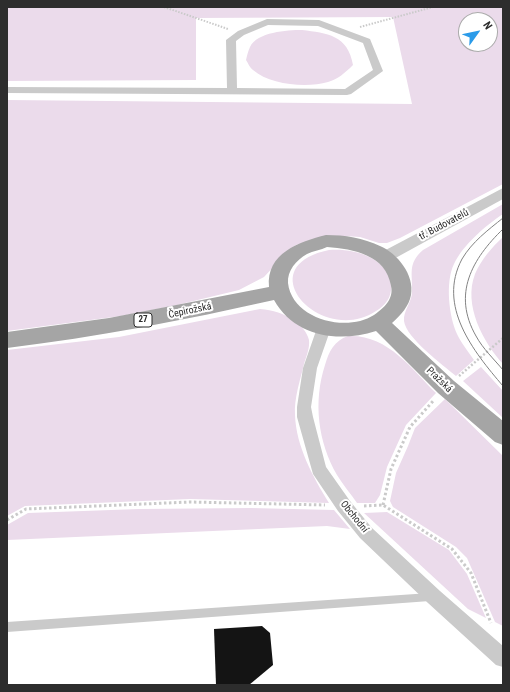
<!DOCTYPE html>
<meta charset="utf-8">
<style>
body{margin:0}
#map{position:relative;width:510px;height:692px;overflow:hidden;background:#fff;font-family:"Roboto Condensed",sans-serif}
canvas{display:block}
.frame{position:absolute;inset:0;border:8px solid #2d2d2d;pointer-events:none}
.north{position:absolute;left:458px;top:12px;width:40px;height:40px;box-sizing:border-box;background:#fff;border:1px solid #ababab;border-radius:50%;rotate:57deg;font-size:11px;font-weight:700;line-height:16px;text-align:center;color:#2d2d2d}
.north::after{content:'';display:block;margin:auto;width:14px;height:18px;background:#2b9be9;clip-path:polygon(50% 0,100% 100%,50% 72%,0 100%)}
</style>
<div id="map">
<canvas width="510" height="692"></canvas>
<div class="frame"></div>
<div class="north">N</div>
</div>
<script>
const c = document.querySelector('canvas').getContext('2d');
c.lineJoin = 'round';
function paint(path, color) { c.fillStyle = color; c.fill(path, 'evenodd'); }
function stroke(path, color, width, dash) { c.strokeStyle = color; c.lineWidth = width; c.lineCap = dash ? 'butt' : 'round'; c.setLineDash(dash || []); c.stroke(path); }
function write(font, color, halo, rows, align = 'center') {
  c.font = font + ' "Roboto Condensed",sans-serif'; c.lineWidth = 4; c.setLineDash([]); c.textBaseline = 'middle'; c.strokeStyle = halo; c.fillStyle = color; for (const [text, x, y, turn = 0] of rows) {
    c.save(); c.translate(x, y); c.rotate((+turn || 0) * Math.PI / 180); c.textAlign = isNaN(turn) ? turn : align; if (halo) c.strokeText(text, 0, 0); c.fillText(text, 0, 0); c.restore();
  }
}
paint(new Path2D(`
 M7,7H503V184L400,238L387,243H379L360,237L345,236L319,238L296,245L290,249L264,277L239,290L177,305L121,316L7,331V100L412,104L393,17L196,18V80L7,81ZM466,20H490V44H466Z
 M302,30C327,33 348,35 353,65C345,73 338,79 328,82C307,88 270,85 253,70C250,68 248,63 246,60C247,56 248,51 250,47C257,32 287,30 302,30Z
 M503,204V214C485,226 463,245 454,264C445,282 449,317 457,334C461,343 468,351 474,360L456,376C443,365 406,338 404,321C403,311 412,302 412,292C413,274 407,264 423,250Z
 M503,237V364C483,342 463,305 475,274C481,260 492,247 503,237Z
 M329,250C353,248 389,257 391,286C392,297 385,306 376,311C322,347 247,267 329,250Z
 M260,309C273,310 284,313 294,321C301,325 307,332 309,340C310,348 306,357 304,364C300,381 294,398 295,415C296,446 313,477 329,503L190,499L25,506L7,516V350L119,337Z
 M348,336C387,334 411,368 436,393L406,425L387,467L380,495L375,503H357C351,494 343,485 337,475C318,442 313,402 325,365C329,351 334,341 348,336Z
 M481,367L503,391V418L463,381Z
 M445,399L503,456V626L495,622L467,558L456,547L393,507L390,501L396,473L408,446L415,428Z
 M251,508L334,510L350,529L327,526L7,540V525L28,513L139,509Z
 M387,512L449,550L467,574L486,618L468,609L364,513Z`), '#ebdbeb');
paint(new Path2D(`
 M262,626L270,633L273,665L249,685H216L214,629Z`), '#141414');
stroke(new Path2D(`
 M164,7L228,29
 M360,27L433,7`), '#cacaca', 2, [1.5, 1.5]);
stroke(new Path2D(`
 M459,376L503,338`), '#cacaca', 2.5, [2, 2]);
stroke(new Path2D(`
 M383,505L391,469L410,427L434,400
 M364,506L383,505L452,549L471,573L491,623
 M7,520L26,509L190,502L325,505`), '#cacaca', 3, [2.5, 2.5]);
paint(new Path2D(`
 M430,593L433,594L434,597L433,600L430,601L7,632V622Z`), '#cacaca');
paint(new Path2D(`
 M267,19L319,20L370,39L383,71L351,94L347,95L7,93V87L227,88L226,40L238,31ZM268,25L318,26L363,43L373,70L345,89L237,88L236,41L244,35Z
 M324,323L329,324L331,328L317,368L311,407L313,417L326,467L350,501L372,528L440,591L503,646V667L496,665L428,603L360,538L338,511L313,474L297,417V407L303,368L317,328L319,324Z`), '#cacaca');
paint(new Path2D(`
 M503,188V199L390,261L385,262L380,261L377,257L380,253Z`), '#cacaca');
paint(new Path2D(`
 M326,235C345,235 363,238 380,246C397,253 415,275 411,295C409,306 401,315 392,323L454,381L503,421V445L495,442L438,393L376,331C338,343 295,337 274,300C185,320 97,337 7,348V332L109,318L269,287C266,253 299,242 326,235ZM327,247C354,249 386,255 391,286C394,299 384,308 374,315C346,333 292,319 288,283C287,271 296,260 307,254C313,251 321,250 327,247Z`), '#a5a5a5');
stroke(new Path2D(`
 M503,218C488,230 472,242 462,259C437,306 473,351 503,386
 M503,229C472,259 452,294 476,336C483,349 494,359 503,370`), '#828282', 1);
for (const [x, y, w] of [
 [143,320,18]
]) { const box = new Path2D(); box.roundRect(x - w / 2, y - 7, w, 14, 3); c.fillStyle = '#fff'; c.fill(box); stroke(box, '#2d2d2d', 1); }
write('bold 9px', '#2d2d2d', null, [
 ["27",143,320]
]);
write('10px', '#2d2d2d', '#fff', [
 ["tř. Budovatelů",444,225,-28],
 ["Čepirožská",190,311,-12],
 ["Pražská",439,380,44],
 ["Obchodní",354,517,51]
]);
</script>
